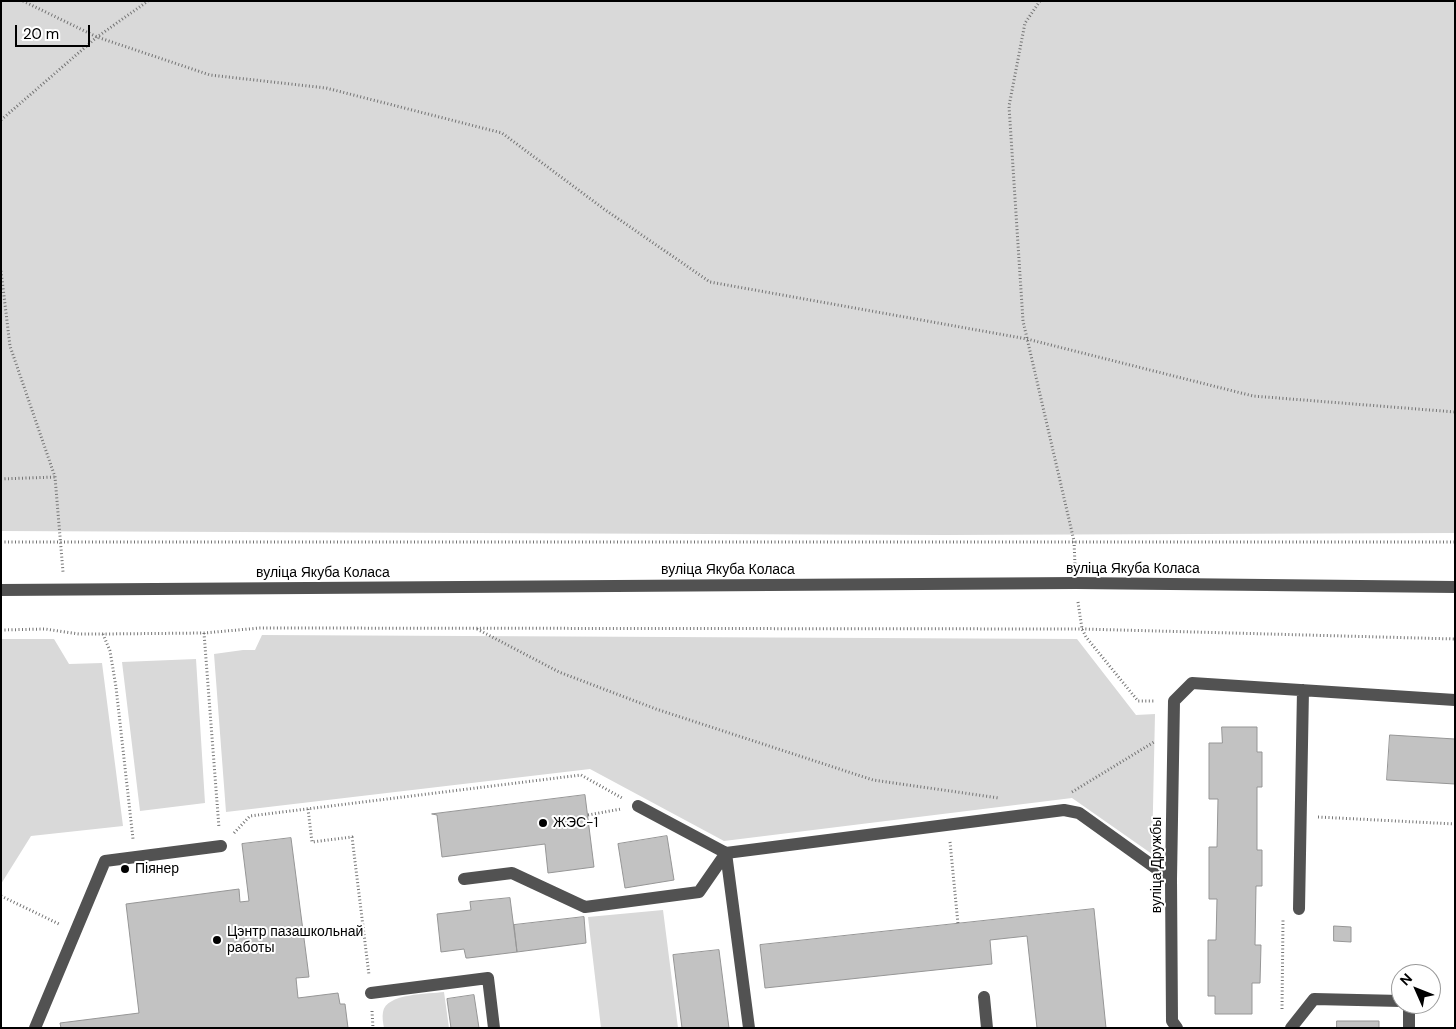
<!DOCTYPE html>
<meta charset="utf-8">
<style>
body{margin:0}
#map{position:relative;width:1456px;height:1029px;overflow:hidden;background:#fff;font-family:"DM Sans",sans-serif}
canvas{display:block}
.frame{position:absolute;inset:0;border:2px solid #000;pointer-events:none}
.north{position:absolute;left:1391px;top:964px;width:50px;height:50px;box-sizing:border-box;background:#fff;border:1px solid #999;border-radius:50%;rotate:314deg;font-size:14px;font-weight:700;line-height:20px;text-align:center;color:#000}
.north::after{content:'';display:block;margin:auto;width:18px;height:22px;background:#000;clip-path:polygon(50% 0,100% 100%,50% 72%,0 100%)}
.scale{position:absolute;left:15px;top:25px;width:75px;height:22px;box-sizing:border-box;border:2px solid #000;border-top:0;padding-left:6px;font-size:15px;line-height:18px;white-space:nowrap;color:#000;-webkit-text-stroke:4px #fff;paint-order:stroke}
</style>
<div id="map">
<canvas width="1456" height="1029"></canvas>
<div class="frame"></div>
<div class="north">N</div>
<div class="scale">20 m</div>
</div>
<script>
const c = document.querySelector('canvas').getContext('2d');
c.lineJoin = 'round';
function paint(path, color) { c.fillStyle = color; c.fill(path, 'evenodd'); }
function stroke(path, color, width, dash) { c.strokeStyle = color; c.lineWidth = width; c.lineCap = dash ? 'butt' : 'round'; c.setLineDash(dash || []); c.stroke(path); }
function write(font, color, halo, rows, align = 'center') {
  c.font = font + ' "DM Sans",sans-serif'; c.lineWidth = 4; c.setLineDash([]); c.textBaseline = 'middle'; c.strokeStyle = halo; c.fillStyle = color; for (const [text, x, y, turn = 0] of rows) {
    c.save(); c.translate(x, y); c.rotate((+turn || 0) * Math.PI / 180); c.textAlign = isNaN(turn) ? turn : align; if (halo) c.strokeText(text, 0, 0); c.fillText(text, 0, 0); c.restore();
  }
}
paint(new Path2D(`
 M1,1H1455V533L944,535L1,531Z
 M262,635L1077,639L1136,715L1155,714L1152,854L1072,798L724,841L590,769L226,812L214,654L243,650H255Z
 M1,639H54L69,664L102,663L123,826L31,836L1,884Z
 M196,659L205,803L140,811L122,662Z
 M663,910L678,1028H601L588,917Z
 M444,992L449,1028H384C383,1023 382,1017 383,1012C386,993 429,994 444,992Z`), '#d9d9d9');
const building = new Path2D(`
 M1222,727H1257V752H1262V787H1257V850H1262V886H1256L1255,945H1261L1260,983H1252V1014H1215V996H1208V940H1216L1217,899H1209V847H1217L1218,799H1209V743H1222Z
 M1390,735L1455,739V784L1387,780Z
 M585,795L594,867L548,873L545,844L442,857L437,815L432,814Z
 M667,836L674,880L625,888L618,844Z
 M291,838L309,977L296,978L298,998L338,993L340,1004H345L348,1028H61L60,1023L139,1013L126,904L239,889L240,902L249,901L242,844Z
 M510,898L517,952L468,958H466L464,949L441,952L437,914L471,910L470,902Z
 M1094,909L1106,1028H1037L1027,936L990,940L992,964L765,988L760,945Z
 M584,917L586,943L517,952L514,925Z
 M1334,926L1351,927V942L1334,941Z
 M719,950L729,1028H682L673,955Z
 M474,995L479,1028H451L447,999Z
 M1337,1021H1379V1028H1337Z`);
paint(building, '#c2c2c2');
stroke(building, '#969696', 1);
stroke(new Path2D(`
 M23,1L97,37L210,75L326,88L502,133L604,209L710,282L1027,339L1253,396L1455,412
 M1040,1L1025,23L1009,106L1023,321L1074,541L1075,565
 M1,120L97,37L148,1
 M1,271L10,346L55,477L63,572
 M1,479L55,477
 M1,542H1455
 M1078,602L1082,629L1086,637L1138,701H1155
 M477,629L559,672L656,709L873,780L999,798
 M1,630L45,629L79,634H103L204,633L260,628L1082,629L1455,639
 M204,633L219,828
 M103,634L110,651L116,687L133,839
 M1072,792L1154,742
 M308,809L312,842L352,837L369,975
 M588,815L621,809
 M1318,817L1455,824
 M234,833L250,816L581,775L622,798
 M950,842L958,924
 M1,896L59,924
 M1282,1009L1283,920
 M372,1011L373,1028`), '#747474', 3, [1, 2.5]);
stroke(new Path2D(`
 M1,590L1076,583L1455,587
 M638,806L726,853L1064,810L1079,813L1171,879
 M726,853L749,1028
 M464,879L512,873L585,907L699,892L726,853
 M1299,909L1303,690
 M371,993L488,978L494,1028
 M984,997L987,1028
 M1409,1004V1028
 M35,1028L105,861L221,846
 M1177,1028L1172,1021L1171,879L1174,701L1192,683L1455,700
 M1291,1028L1314,999L1401,1001`), '#525252', 12);
for (const [x, y, r, color] of [
 [543,823,5,"#000"],
 [125,869,5,"#000"],
 [217,940,5,"#000"]
]) { const dot = new Path2D(); dot.arc(x, y, r, 0, 2 * Math.PI); c.fillStyle = color; c.fill(dot); stroke(dot, '#fff', 2); }
write('14px', '#000', '#fff', [
 ["вуліца Якуба Коласа",1133,569],
 ["вуліца Якуба Коласа",728,570],
 ["вуліца Якуба Коласа",323,573],
 ["вуліца Дружбы",1157,865,-90]
]);
write('14px', '#000', '#fff', [
 ["ЖЭС-1",553,823],
 ["Піянер",135,869],
 ["Цэнтр пазашкольнай",227,932],
 ["работы",227,948]
], 'left');
</script>
